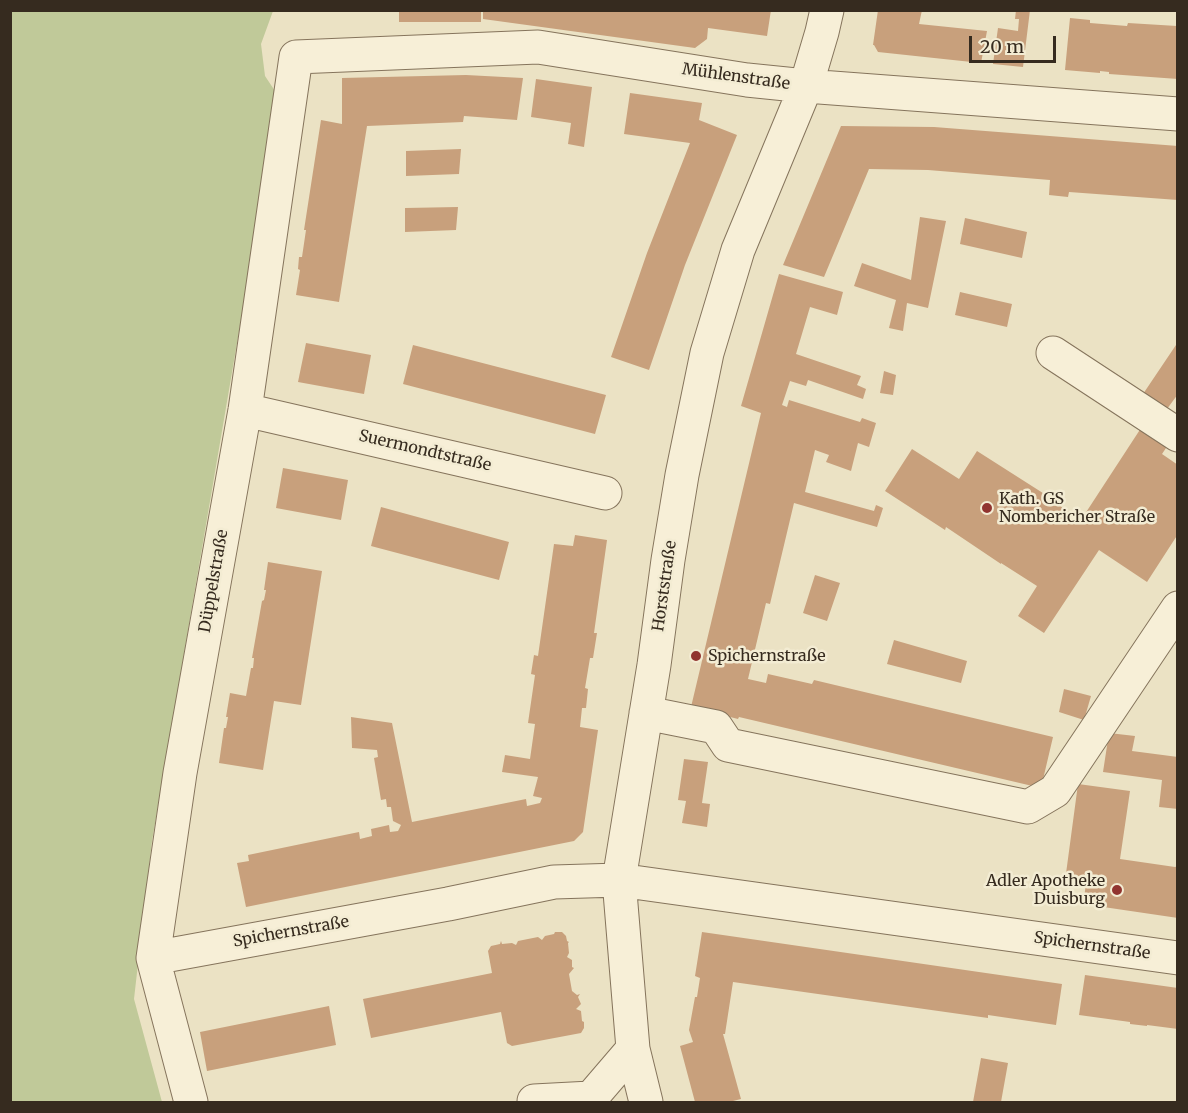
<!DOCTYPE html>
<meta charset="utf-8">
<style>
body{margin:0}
#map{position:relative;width:1188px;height:1113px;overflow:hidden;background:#ebe2c4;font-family:Merriweather,serif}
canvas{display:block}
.frame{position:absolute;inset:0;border:12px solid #362b1f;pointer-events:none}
.scale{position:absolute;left:969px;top:36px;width:87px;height:27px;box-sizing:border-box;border:3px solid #362b1f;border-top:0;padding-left:8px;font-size:18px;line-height:21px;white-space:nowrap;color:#362b1f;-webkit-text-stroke:4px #f3ecd3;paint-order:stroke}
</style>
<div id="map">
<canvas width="1188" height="1113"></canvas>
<div class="frame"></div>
<div class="scale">20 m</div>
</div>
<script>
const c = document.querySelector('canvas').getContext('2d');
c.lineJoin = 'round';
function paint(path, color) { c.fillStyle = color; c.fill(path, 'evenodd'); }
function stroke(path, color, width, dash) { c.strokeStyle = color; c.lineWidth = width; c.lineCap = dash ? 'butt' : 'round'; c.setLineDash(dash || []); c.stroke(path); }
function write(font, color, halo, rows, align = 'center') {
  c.font = font + ' Merriweather,serif'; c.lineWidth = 5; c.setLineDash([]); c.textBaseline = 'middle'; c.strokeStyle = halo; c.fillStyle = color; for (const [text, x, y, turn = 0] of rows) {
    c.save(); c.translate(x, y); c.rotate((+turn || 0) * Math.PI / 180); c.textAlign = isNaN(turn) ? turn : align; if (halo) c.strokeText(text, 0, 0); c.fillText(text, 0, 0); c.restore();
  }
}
paint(new Path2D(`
 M10,11H273L261,44L265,76L279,97L152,841L134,999L162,1102H11Z`), '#c0c999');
paint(new Path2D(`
 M399,10H481V22H399Z
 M483,10H771L767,36L708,28L707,39L695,48L483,19Z
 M878,10H922L919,24L987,31L981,63L878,52L874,45H873Z
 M1016,10H1030L1023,67L993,64L998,28L1018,31L1019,19H1015Z
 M1070,18L1090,20V23L1127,26L1128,23L1177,26L1178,79L1109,74V72L1100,71V73L1065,70Z
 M466,75L523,78L517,120L464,116L463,122L367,126L339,302L296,295L300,270L298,269L299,257H302L306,230H304L321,120L342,124V78Z
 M536,79L592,87L584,147L568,144L571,123L531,117Z
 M630,93L702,103L699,120L737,135L685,265L649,370L611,357L647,253L690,143L624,134Z
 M841,126L934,127L1178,146V200L1069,192L1068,197L1049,195L1050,180L928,170L869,169L824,277L783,265Z
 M461,149L459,174L406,176V151Z
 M458,207L456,230L405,232V208Z
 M920,217L946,221L928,308L907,303L903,331L889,328L896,300L854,286L862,263L911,280Z
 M965,218L1027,232L1022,258L960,244Z
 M779,274L843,292L837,315L810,307L796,354L861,376L857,385L866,389L863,399L808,380L806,386L790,381L782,405L787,407L789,400L860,422L862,418L876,423L869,447L858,443L851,471L826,462L829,455L815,450L805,492L874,511L876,505L883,508L877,527L794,503L770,604L766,603L748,679L766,683L768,674L812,684L814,680L1053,737L1041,788L739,717L738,719L691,707L761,413L741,406Z
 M960,292L1012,304L1007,327L955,315Z
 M1178,342V394L1167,409L1143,394Z
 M306,343L371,355L364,394L298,382Z
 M413,345L606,395L595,434L403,384Z
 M884,371L896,375L893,395L880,393Z
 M1143,425L1170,442L1162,454L1178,465V534L1147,582L1099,550L1044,633L1018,616L1037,586L1001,563V564L946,527L945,530L885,491L912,449L959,479L977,451L1046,495L1045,496L1081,520Z
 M283,468L348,480L341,520L276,508Z
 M381,507L509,542L499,580L371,546Z
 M575,535L607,540L594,633H597L593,658H590L585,688L588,689L586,708H582L580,727L598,730L583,832L574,841L246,907L237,863L249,861L248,855L359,832L360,839L372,836L371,829L389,825L390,832L398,831L401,825L393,821L391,807H387L386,799L381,800L374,758L378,757L377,750L352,748L351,717L392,723L412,822L526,799L527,806L540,803L542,798L533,796L538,777L502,772L505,755L530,759L535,724L528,723L535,675L531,674L534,655L538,656L554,544L573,546Z
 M268,562L322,571L301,705L274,701L263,770L219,763L224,728H226L228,717H226L230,693L246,696L251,668H253L254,658H252L262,601L264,600L266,590H264Z
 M815,575L840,583L827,621L803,613Z
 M894,640L967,661L961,683L887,664Z
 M1064,689L1091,696L1084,720L1059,712Z
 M1109,733L1135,736L1132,751L1178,757V809L1159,807L1162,780L1103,772Z
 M684,759L708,762L702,803L710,804L707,827L682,823L686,801L678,800Z
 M1078,784L1130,791L1120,859L1175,867L1178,866V918L1083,904L1086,884L1065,881Z
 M555,932H562L566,936L567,941L569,942L568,943L569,953L567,957L572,960V967L574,968L569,974L572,991L577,995L580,994L578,997L581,1004L576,1009L581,1011L582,1021L584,1022V1028L581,1033L512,1046L507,1043L501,1012L371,1038L363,999L492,973L488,951L491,946L500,944L501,941L502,944L512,943L516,945L518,941L538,937L542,940L545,936L554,934Z
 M702,932L1062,984L1056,1025L988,1015V1018L733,982L725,1034H723L741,1099L729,1102H695L680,1046L693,1042L689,1030L695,997H697L700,978L695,976Z
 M1085,975L1178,988V1029L1147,1025V1026L1130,1024V1022L1079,1015Z
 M329,1006L336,1045L207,1071L200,1032Z
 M981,1058L1008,1063L1001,1102H973Z`), '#c8a07c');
const minor = new Path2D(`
 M1053,353L1178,435
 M245,410L605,493
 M646,713L716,727L728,745L1028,807L1055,791L1178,608
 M153,958L448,904L554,882L619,880L1178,958
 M534,1101L591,1098L633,1049
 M191,1102L153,958L180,773L245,410L296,57L538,47L747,80L806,86L1178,114
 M646,1102L633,1049L619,880L654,665L668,560L682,475L707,353L738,250L806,86L822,32L827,10`);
stroke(minor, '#85745c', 35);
stroke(minor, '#f7efd7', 33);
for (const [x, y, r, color] of [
 [987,508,6,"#91342f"],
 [696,656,6,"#91342f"],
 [1117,890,6,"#91342f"]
]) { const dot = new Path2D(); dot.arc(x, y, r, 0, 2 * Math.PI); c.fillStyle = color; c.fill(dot); stroke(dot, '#f3ecd3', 2); }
write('16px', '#362b1f', '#f3ecd3', [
 ["Mühlenstraße",736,77,8],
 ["Suermondtstraße",425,451,13],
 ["Düppelstraße",214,581,-80],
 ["Horststraße",665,586,-82],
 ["Spichernstraße",291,932,-10],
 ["Spichernstraße",1092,946,8]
]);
write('16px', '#362b1f', '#f3ecd3', [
 ["Kath. GS",999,499],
 ["Nombericher Straße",999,517],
 ["Spichernstraße",708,656],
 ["Adler Apotheke",1105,881,"right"],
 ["Duisburg",1105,899,"right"]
], 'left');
</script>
